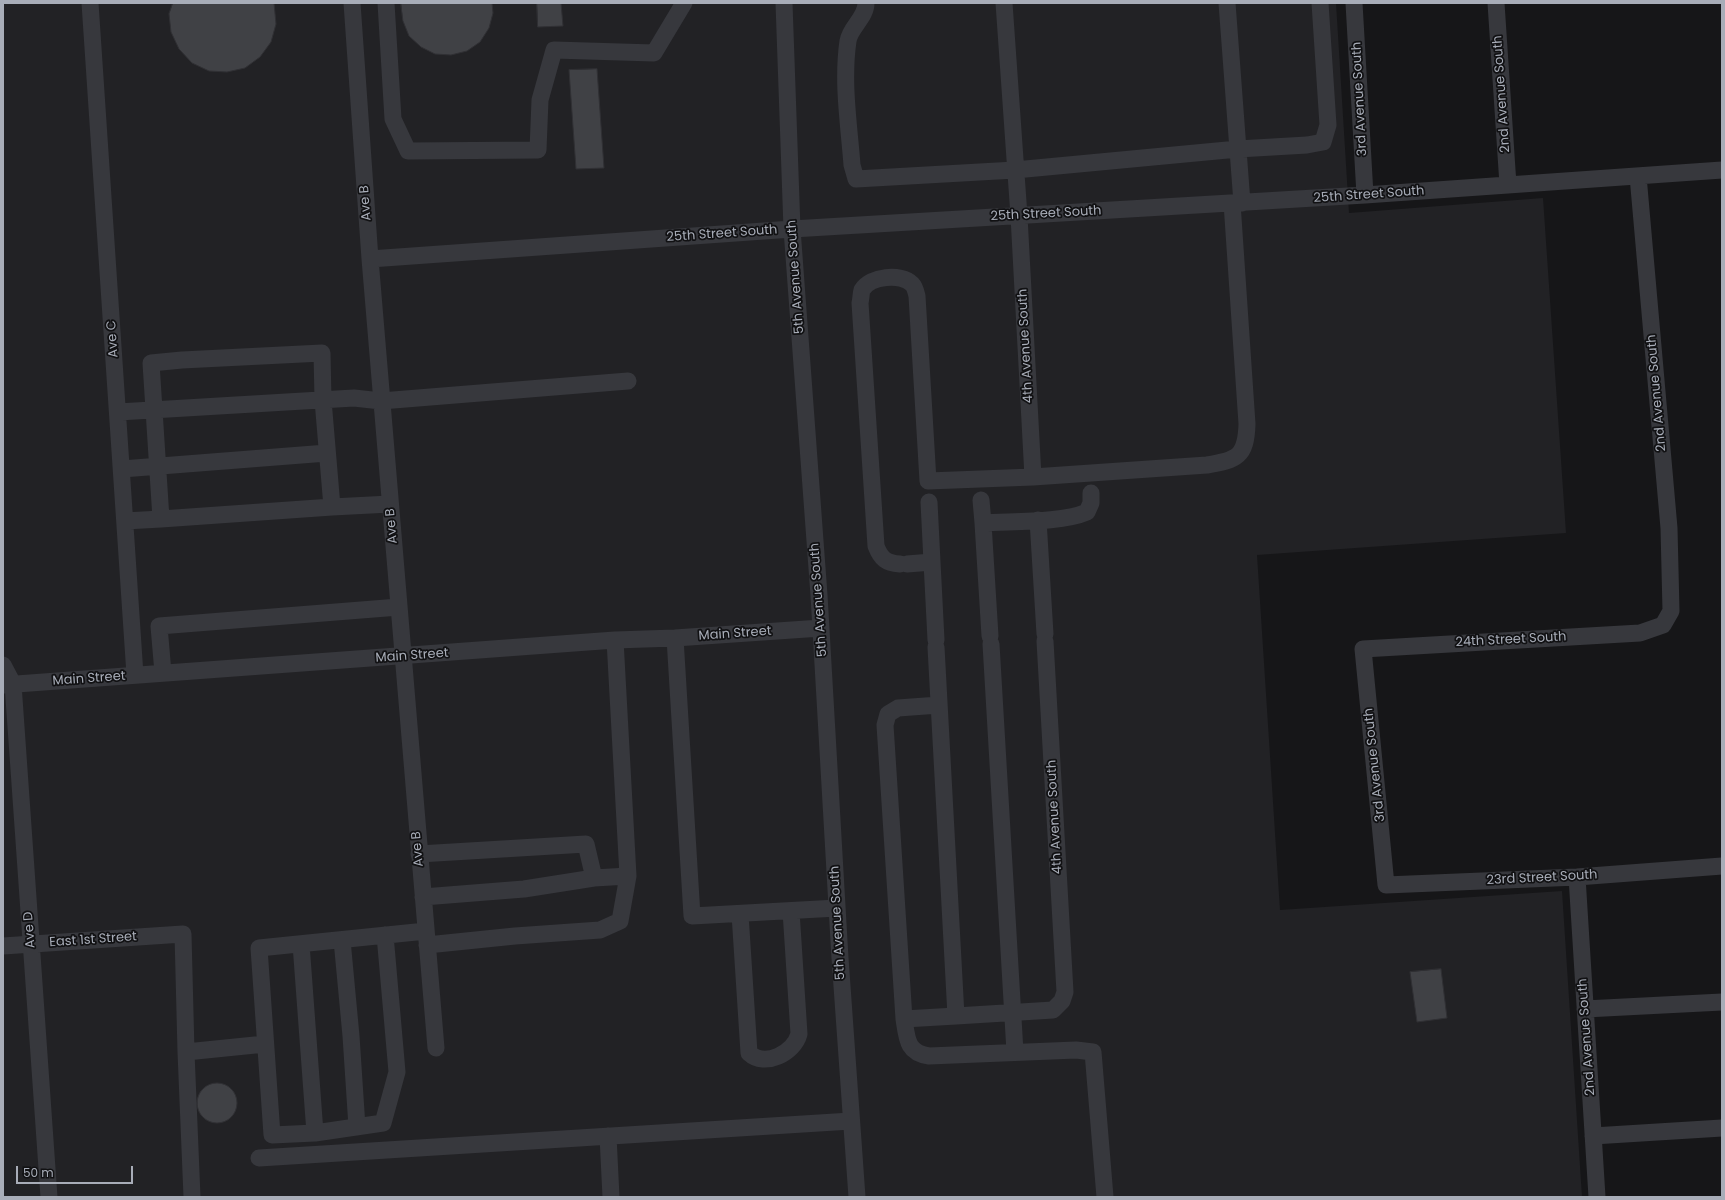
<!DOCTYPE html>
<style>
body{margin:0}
#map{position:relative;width:1725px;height:1200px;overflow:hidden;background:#161618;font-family:Poppins,sans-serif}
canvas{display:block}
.frame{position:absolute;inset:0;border:4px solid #a8adb8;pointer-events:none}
.scale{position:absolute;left:16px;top:1166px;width:117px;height:18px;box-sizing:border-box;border:2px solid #a8adb8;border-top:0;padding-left:5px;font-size:12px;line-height:14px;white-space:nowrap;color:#a8adb8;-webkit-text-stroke:3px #111113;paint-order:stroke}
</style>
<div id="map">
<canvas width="1725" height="1200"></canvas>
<div class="frame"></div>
<div class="scale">50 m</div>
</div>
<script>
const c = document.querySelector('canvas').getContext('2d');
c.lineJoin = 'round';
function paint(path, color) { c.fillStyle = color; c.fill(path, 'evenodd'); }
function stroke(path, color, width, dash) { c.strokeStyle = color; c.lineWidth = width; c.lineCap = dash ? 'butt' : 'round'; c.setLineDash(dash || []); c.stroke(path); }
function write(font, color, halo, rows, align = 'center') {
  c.font = font + ' Poppins,sans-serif'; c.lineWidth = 3.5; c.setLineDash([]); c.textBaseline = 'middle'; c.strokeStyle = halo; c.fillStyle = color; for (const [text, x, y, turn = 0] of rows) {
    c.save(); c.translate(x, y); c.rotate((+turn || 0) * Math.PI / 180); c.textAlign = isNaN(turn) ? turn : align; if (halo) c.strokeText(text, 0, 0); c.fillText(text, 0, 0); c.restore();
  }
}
paint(new Path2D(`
 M3,3H1336L1349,213L1543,198L1566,533L1257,555L1280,910L1562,891L1582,1197H3Z`), '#222225');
const building = new Path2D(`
 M173,3H274L276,24L271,42L260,57L245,68L227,72L209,71L192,63L179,49L171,32L169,14Z
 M401,3H492L493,13L489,28L480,42L467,51L451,55L435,54L421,47L409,36L403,21Z
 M537,3H561L563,26L538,27Z
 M597,69L604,168L576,169L569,70Z
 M1441,969L1447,1018L1417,1022L1410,972Z
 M197 1103a20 20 0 1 1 40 0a20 20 0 1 1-40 0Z`);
paint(building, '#404145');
stroke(building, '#303034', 1);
stroke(new Path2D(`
 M90,3L135,675
 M352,3L370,259L436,1048
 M386,3L393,119L408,151L538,150L540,100L554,50L654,53L684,3
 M784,3L792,229L819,595L840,958L857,1197
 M866,3C866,18 850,27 848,41C842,82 849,125 852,165L856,179L1015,170L1238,149L1307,145L1323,142L1328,125L1320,3
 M1004,3L1019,216L1033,477
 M1227,3L1242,203
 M1354,3L1365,195
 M1496,3L1508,185
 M1638,176L1669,528L1671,611L1663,625L1640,633L1363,649L1386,885L1577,877L1722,866
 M370,259L792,229L1365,195L1722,170
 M118,412L354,398L381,401L628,381
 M122,469L327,453
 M981,500L983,523C1011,521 1062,523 1087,512L1091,503V493
 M332,507L161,519L151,363L182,360L322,353L323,400L332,507L390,504
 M1038,520L1045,634
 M125,521L161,519
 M983,523L990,636
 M932,562L936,640
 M900,564C886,563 881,559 876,546L860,303C861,299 861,293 862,290C870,276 901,273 912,284C915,287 916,292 917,296L928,481L1033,477L1207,465C1237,460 1246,457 1247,424L1232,203
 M907,564L932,562L929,502
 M675,638L692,916L837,908
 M991,644L1015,1052
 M936,647L956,1016L904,1019L885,725L888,714L898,708L939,705
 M3,665L13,684L49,1197
 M163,673L159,626L399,607
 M3,685L615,640L675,638L821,628
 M419,854L586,844L594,878
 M1577,877L1597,1197
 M423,897L524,889L594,878L628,876L615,640
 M740,914L749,1053C765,1068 794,1053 799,1034L791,911
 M342,940L351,1036L357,1127
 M301,944L315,1133L272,1135L259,948L426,931
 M427,945L515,936L600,930L620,921L628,876
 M3,946L183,934L186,1052L265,1044
 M1585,1009L1722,1002
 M956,1016L1053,1010L1062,1001L1065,992L1045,641
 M904,1019C907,1039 907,1053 929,1056L1076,1050L1093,1052L1105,1197
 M186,1052L192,1197
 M315,1133L383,1123L397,1072L385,935
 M608,1136L611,1197
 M1593,1136L1722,1128
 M259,1158L851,1121`), '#37383d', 17);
write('13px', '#a8adb8', '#111113', [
 ["2nd Avenue South",1502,94,-94],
 ["3rd Avenue South",1360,99,-93],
 ["25th Street South",1369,195,-4],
 ["Ave B",366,203,-94],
 ["25th Street South",1046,214,-3],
 ["25th Street South",722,234,-4],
 ["5th Avenue South",796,277,-94],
 ["Ave C",113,339,-94],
 ["4th Avenue South",1026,346,-93],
 ["2nd Avenue South",1657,393,-95],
 ["Ave B",392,526,-95],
 ["5th Avenue South",819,600,-94],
 ["Main Street",735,634,-4],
 ["24th Street South",1511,640,-3],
 ["Main Street",412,656,-4],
 ["Main Street",89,679,-4],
 ["3rd Avenue South",1375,765,-96],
 ["4th Avenue South",1055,817,-93],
 ["Ave B",418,849,-95],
 ["23rd Street South",1542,878,-3],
 ["5th Avenue South",838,923,-93],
 ["Ave D",30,930,-94],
 ["East 1st Street",93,940,-4],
 ["2nd Avenue South",1587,1037,-94]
]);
</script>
